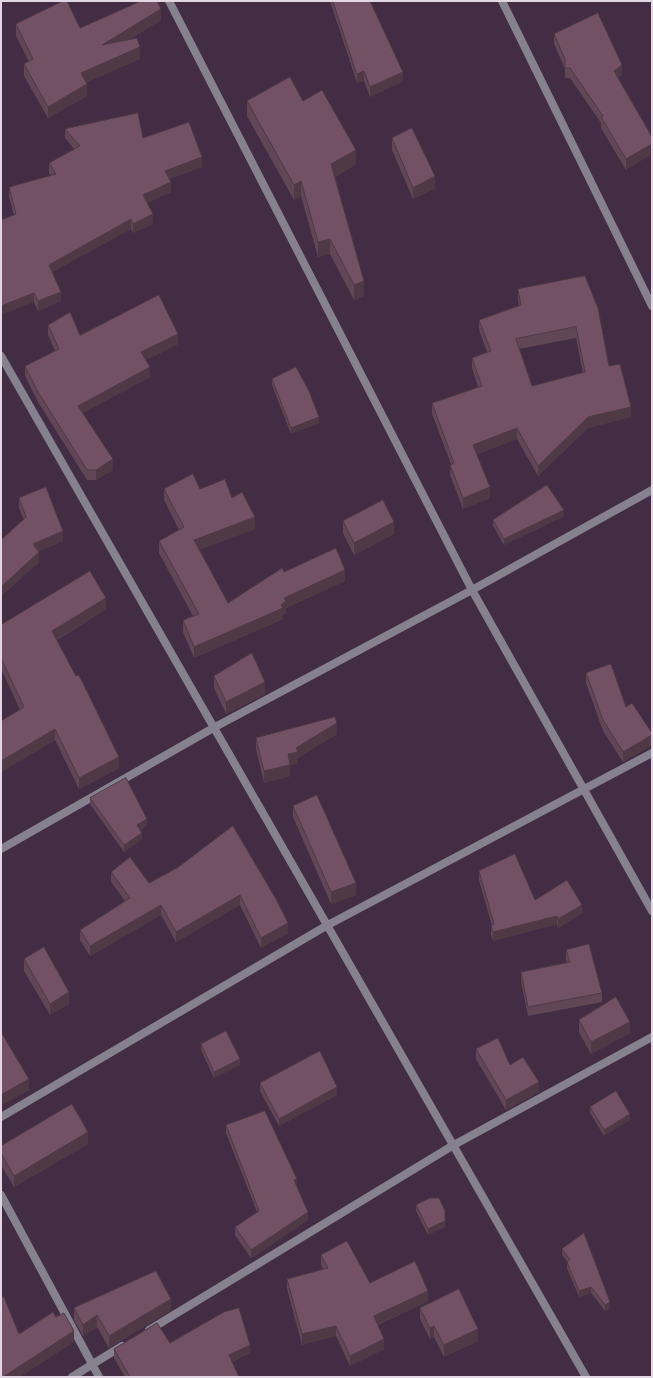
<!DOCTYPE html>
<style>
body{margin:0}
#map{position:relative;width:653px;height:1378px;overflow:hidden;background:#422d44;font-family:"Source Serif 4",serif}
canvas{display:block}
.frame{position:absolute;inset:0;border:2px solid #e3d6e5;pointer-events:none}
</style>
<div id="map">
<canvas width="653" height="1378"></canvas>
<div class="frame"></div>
</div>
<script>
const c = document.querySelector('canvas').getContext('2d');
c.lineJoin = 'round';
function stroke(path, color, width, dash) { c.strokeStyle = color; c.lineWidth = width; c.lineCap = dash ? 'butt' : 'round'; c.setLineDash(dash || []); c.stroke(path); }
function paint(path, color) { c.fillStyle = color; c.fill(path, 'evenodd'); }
stroke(new Path2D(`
 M169,1L472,590L652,911
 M502,1L652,306
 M1,356C197,696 389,1038 586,1377
 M1,849L215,727L472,590L652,490
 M1,1117L326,926L652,753
 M1,1195L99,1377
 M149,1330L452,1146L652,1037
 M72,1377L122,1346`), '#85818f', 8);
paint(new Path2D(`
 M330,1H370L403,81L370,97L364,81L357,83Z
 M161,20L130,39L140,59L86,82L87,96L48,118L24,76V64L29,62L16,36V24L80,28Z
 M554,34L622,75L618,78L652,137L626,170L601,128V123L570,78H565V69L554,44Z
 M247,101H303L356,164L335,177L364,296L354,300L330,254L318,257L301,196L294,200L247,116Z
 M65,129L143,138L202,167L169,179L171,192L147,203L153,224L133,233L131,229L52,272L61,301L38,311L34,302L14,215L9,197V187L51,176L49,173V163L74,149L65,138Z
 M392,138L435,188L413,199L392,150Z
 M585,276L609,366L631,417L588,428L538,476L517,439L477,454L490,498L463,509L450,475L451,464L432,414V403L478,387L472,368V358L487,352L479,330V320L519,306L518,300V289ZM576,338L583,373L532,386L519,349Z
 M48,325L80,335L178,344L146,360L150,377L83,413L113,470L96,480H87L38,402L25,376V366L55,351L48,335Z
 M272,379L319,423L291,434L272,385Z
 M164,489H200L232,498L255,529L199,550L228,603L284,572L345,581L286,608V613L283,615V619L194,658L183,632V620L193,616L159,553V541L179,530L164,500Z
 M19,498L63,541L39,551V562L1,596V540L24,520L19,508Z
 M564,516L504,545L493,526V520Z
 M343,521L394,534L354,555L343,533Z
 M106,609L57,640L119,768L79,789L55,740L1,772V721L20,710L1,669V625Z
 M586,673L626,707L652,733V745L623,762L603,731L586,683Z
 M214,676L265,694L226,714L214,688Z
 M337,734L298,758V763L290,765V776L264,783L256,749V738Z
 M90,798L147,826L140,830L142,839L124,852L90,804Z
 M293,806L356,895L331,904L293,817Z
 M233,826L288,933L261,948L240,905L176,942L161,915L90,956L80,940V930L125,901L111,882V872L149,883L177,868Z
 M479,871L535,900L582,913L558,928L557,924L493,941L491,935V926H492L479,880Z
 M566,950L602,993V1002L528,1016L521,981V972L567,963L566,960Z
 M24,959L69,1004L50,1015L24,971Z
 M579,1020L630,1033L591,1054L579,1032Z
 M201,1044L240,1065L214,1078L201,1050Z
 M476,1049L539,1092L506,1110L476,1059Z
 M260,1083L337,1095L279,1126L260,1091Z
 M590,1107L630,1120L604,1136L590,1113Z
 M226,1125L297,1186V1187L308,1220L251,1258L235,1235V1227L257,1212L226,1133Z
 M88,1144L14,1187L1,1165V1146Z
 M416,1205L445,1227L428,1235L416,1211Z
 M562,1249L610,1308L605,1311L591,1293L579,1297L567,1268V1262L562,1255Z
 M321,1255L370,1283L428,1301L378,1325L384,1349L350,1366L336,1336L302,1345L287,1289V1279L323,1270L321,1265Z
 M74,1308L171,1310L109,1348L97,1327L83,1336L74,1320Z
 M420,1308L478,1341L444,1357L434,1337L430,1339L420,1319Z
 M170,1343L250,1353L232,1362L239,1377H125L114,1358V1349Z`), '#614655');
paint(new Path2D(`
 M161,9V20L102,56V45Z
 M140,47V59L81,85V73Z
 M622,65V75L614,81V71Z
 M364,71V81L357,83V74Z
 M403,72V81L370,97V87Z
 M87,84V96L48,118V107Z
 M652,144V154L626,170V159Z
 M356,150V164L331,179V164Z
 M202,157V167L165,180V171Z
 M435,176V188L413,199V188Z
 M301,181V196L294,200V185Z
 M171,182V192L143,205V195Z
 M153,214V224L133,233V224Z
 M131,219V229L49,274V265Z
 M330,239V254L318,257V242Z
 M364,281V296L354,300V285Z
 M61,292V301L38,311V301Z
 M34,293V302L1,315V306Z
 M178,334V344L141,362V352Z
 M150,367V377L78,416V406Z
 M631,407V417L588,428L538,476V466L588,417Z
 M319,417V423L291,434V428Z
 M517,428V439L473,455V445Z
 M113,459V470L96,480V470Z
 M490,487V498L463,509V498Z
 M564,510V516L504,545V539Z
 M255,517V529L194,552V540Z
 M394,522V534L354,555V543Z
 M63,531V541L33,554V544Z
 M39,552V562L1,596V587Z
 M345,570V581L286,608V613L283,615V619L194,658V647L281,605L284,598Z
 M106,598V609L52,642V631Z
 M265,682V694L226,714V702Z
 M337,723V734L298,758V763L290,765V776L264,783V771L296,748Z
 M55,729V740L1,772V761Z
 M652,735V745L623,762V752Z
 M119,757V768L79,789V778Z
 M147,819V826L137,832V825Z
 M142,833V839L124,852V845Z
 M356,883V895L331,904V892Z
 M240,895V905L176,942V932Z
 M161,905V915L90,956V946Z
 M582,905V913L558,928V919Z
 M557,916V924L493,941V932Z
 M288,923V933L261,948V938Z
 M69,992V1004L50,1015V1004Z
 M630,1022V1033L591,1054V1042Z
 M240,1059V1065L214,1078V1072Z
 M29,1079V1090L1,1106V1095Z
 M539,1082V1092L506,1110V1100Z
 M337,1087V1095L279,1126V1119Z
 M630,1114V1120L604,1136V1130Z
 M88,1132V1144L14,1187V1176Z
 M297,1179V1186L294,1188V1180Z
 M308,1212V1220L251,1258V1250Z
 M445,1221V1227L428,1235V1229Z
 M591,1287V1293L579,1297V1291Z
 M428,1291V1301L374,1326V1316Z
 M171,1299V1310L109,1348V1336Z
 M610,1302V1308L605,1311V1305Z
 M97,1315V1327L83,1336V1325Z
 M336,1326V1336L302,1345V1334Z
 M434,1326V1337L430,1339V1328Z
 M478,1329V1341L444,1357V1345Z
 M74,1331V1342L20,1377H3Z
 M384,1339V1349L350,1366V1356Z
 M250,1345V1353L229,1364V1355Z`), '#4f3945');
const building = new Path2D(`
 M63,1H67L80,28L141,1H157L161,9L102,45L137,38L140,47L81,73L87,84L48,107L24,64L33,59L16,24Z
 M333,1H370L403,72L370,87L364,71L357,74Z
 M598,13L622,65L614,71L652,137V144L626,159L601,117L603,116L570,68H565V59L554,34Z
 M290,77L303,101L322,90L356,150L331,164L364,281L354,285L330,239L318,242L301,181L294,185L247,101Z
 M138,113L143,138L189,122L202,157L165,171L171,182L143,195L153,214L133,224L131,219L49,265L61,292L38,301L34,293L1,306V220L16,214L9,187L56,174L49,163L80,146L65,129Z
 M412,128L435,176L413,188L392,138Z
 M585,276L598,308L609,366L620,364L631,407L588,417L538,466L517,428L473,445L490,487L463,498L450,465L454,463L432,403L482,386L472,358L491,351L479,320L521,305L518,289ZM576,327L585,372L532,386L516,339Z
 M159,295L178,334L141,352L150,367L78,406L113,459L96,470H87L38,392L25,366L59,349L48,325L70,312L80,335Z
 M296,367L309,391L319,417L291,428L272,379Z
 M193,474L200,489L225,479L232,498L242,492L255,517L194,540L228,603L282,568L284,572L336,548L345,570L284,598L286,601L281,605L283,608L194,647L183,620L199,614L159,541L184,527L164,489Z
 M547,485L564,510L504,539L493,520Z
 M46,487L63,531L33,544L39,552L1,587V540L26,517L19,498Z
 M383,500L394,522L354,543L343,521Z
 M90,571L106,598L52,631L76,676L79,675L119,757L79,778L55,729L1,761V721L24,707L1,658V625Z
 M252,653L265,682L226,702L214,676Z
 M611,664L626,707L632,703L652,733V735L623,752L603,720L586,673Z
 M335,717L337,723L296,748L298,752L288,754L290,765L264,771L256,738Z
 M126,778L147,819L137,825L142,833L124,845L90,798Z
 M317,795L356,883L331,892L293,806Z
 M233,826L276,899L288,923L261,938L240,895L176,932L161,905L90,946L80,930L130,898L111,872L130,857L149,883L177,868Z
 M515,854L535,900L567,880L582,905L558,919L557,916L493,932L491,926L494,924L479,871Z
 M589,944L602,993L528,1007L521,972L570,962L566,950Z
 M44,947L69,992L50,1004L24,959Z
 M616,997L630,1022L591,1042L579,1020Z
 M226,1031L240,1059L214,1072L201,1044Z
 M1,1032L29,1079L1,1095Z
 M498,1038L510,1065L523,1057L539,1082L506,1100L476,1049Z
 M320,1051L337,1087L279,1119L260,1083Z
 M616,1091L630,1114L604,1130L590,1107Z
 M72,1104L88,1132L14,1176L1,1153V1146Z
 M265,1111L297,1179L294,1180L308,1212L251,1250L235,1227L259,1211L226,1125Z
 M430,1198H439L445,1211V1221L428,1229L416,1205Z
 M584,1233L610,1302L605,1305L591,1287L579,1291L567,1262L570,1260L562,1249Z
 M347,1241L370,1283L415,1261L428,1291L374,1316L384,1339L350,1356L336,1326L302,1334L287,1279L328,1268L321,1255Z
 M156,1271L171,1299L109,1336L97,1315L83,1325L74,1308Z
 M459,1289L478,1329L444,1345L434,1326L430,1328L420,1308Z
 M4,1297L19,1334L53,1312L56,1317L64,1313L74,1331L3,1377H1V1298Z
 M239,1308L250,1345L229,1355L239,1377H130L114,1349L157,1323L170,1343L224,1312Z`);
paint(building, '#715163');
stroke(building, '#4f3945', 1);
</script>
